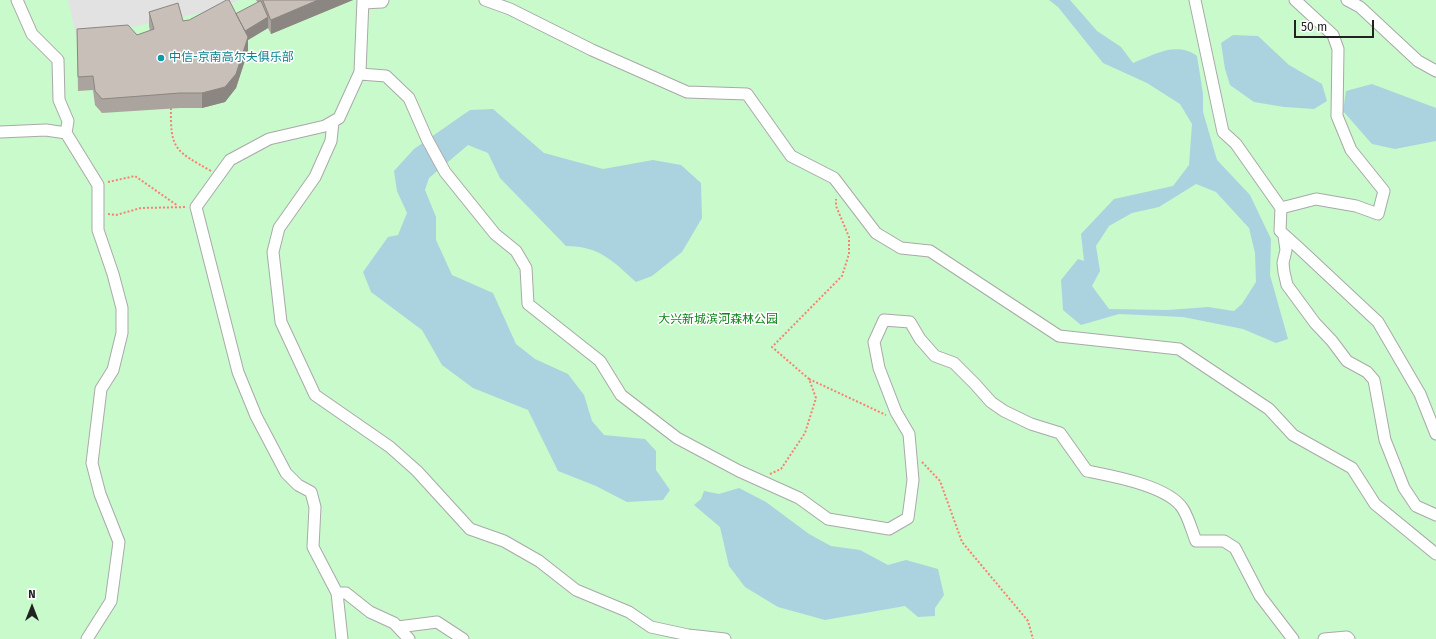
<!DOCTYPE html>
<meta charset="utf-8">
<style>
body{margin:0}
#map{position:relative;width:1436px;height:639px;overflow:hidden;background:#f2efe9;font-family:"Fira Sans",sans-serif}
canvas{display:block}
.north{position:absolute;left:12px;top:587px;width:40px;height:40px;-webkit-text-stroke:3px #fff;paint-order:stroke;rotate:0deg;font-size:11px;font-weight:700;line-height:16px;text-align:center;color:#222}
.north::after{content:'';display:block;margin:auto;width:14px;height:18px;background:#222;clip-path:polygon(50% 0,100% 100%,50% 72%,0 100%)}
.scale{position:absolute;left:1294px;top:20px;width:80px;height:18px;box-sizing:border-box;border:2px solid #222;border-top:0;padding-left:5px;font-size:12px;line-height:14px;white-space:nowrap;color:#222;-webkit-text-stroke:3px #fff;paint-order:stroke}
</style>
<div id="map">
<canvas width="1436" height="639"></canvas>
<div class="north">N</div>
<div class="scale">50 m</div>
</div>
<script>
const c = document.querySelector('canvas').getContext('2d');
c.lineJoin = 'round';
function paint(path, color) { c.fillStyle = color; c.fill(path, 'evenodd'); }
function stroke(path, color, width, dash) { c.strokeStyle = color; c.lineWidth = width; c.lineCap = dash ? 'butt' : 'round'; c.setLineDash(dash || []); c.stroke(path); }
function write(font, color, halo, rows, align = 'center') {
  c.font = font + ' "Fira Sans","Noto Sans SC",sans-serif'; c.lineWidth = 3; c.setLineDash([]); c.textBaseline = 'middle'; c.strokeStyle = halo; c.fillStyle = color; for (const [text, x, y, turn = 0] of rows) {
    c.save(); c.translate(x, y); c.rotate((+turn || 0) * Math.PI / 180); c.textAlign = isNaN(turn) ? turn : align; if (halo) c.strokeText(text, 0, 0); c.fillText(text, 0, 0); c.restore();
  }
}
paint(new Path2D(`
 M0,0H1436V639H0Z`), '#c8facc');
paint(new Path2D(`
 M68,0H239L216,10L77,38Z`), '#e2e2e2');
paint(new Path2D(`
 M1049,0H1070L1097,31L1121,47L1133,63C1154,55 1176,41 1197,56L1203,94V112L1217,160L1250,195L1271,239L1270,275L1288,339L1276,343L1243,329L1183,317L1119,314L1081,325L1063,310L1061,280L1078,259L1084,261L1081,234L1114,199L1173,186L1189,165L1192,124L1180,104L1147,83L1103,63L1058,7ZM1196,184L1216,192L1249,228L1255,253L1256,282L1242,304L1234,311L1208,307L1168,310L1109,309L1092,286L1100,271L1096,246L1109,226L1132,213L1159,207Z
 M1233,35L1258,36L1289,65L1322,84L1327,101L1314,109L1284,107L1254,102L1230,85L1225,69L1221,43Z
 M1372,84L1436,108V141L1395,149L1372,144L1343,111L1346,91Z
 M493,109L544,153L603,169L653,160L681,165L701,183L702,218L682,252L652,276L636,282C613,261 599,246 566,246L500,178L488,153L468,145L429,178L425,190L436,217V240L452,275L493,293L516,344L535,359L568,374L584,395L592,421L604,435L645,439L656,451V470L670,490L663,500L627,502L596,486L558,471L528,410L473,388L442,365L422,330L371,292L363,272L388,237L398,235L407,213L397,191L394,171L414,149L470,110Z
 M739,488L766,502L809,534L831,546L860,550L888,565L906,560L938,569L944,595L935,608V616L918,617L905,606L825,620L778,607L745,587L729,566L720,527L694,505L701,499L704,491L719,494Z`), '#aad3df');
const street = new Path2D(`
 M17,0L32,34L58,60L59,100L68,121L66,133
 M485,0L510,9L592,50L687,92L747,94L791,156L834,178L876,233L901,248L930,251L1059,336L1179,349L1269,409L1293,435L1352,468L1375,504L1436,554
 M1195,0L1223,132L1236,144L1281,208L1280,231L1300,249L1378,322L1420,394L1436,434
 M1347,0L1360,7L1418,61L1436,71
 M363,3L382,2L383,0
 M360,74L386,76L409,98L427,139L445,172L495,234L516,251L526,268L528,304L600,361L621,395L677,438L739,471L799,498L828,519L889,529L908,518L913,480L909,434L896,412L879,368L874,342L884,320L910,322L920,339L935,356L954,363L975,384L991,402L1004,411L1031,424L1060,433L1087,471C1112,476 1169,486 1183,509C1189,519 1192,531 1196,541H1224L1235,548L1260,596L1293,639
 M333,122L331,141L315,177L279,228L273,252L281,322L315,395L390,447L417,471L470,529L504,541L539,561L576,590L629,612L651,627L688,635L725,639
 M0,132L46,130L66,133L98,185V230L113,274L122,308V333L113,370L101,389L92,463L100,494L119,542L111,601L87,639
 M1281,208L1316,199L1356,206L1378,214L1384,191L1351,150L1337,116L1338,49L1333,35L1295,0
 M1284,236L1286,250L1283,263L1284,272L1287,285L1315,323L1332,341L1347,361L1367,372L1374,380L1385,440L1404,488L1416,506L1436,515
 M337,593H346L370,612L394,623L409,639
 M398,627L437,622L463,639
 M342,639L337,593L313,547L315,507L311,492L298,485L286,473L256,416L238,372L196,207L230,160L269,139L325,126L339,118L360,72L363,0
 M1324,639L1347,637L1349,639`);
stroke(street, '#a9a9a9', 13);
stroke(new Path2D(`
 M171,108C170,150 176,151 211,171
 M108,182L135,176L178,206
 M108,214L116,215L141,208L187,207
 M809,379L886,415
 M922,462L940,481L962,542L1028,621L1033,639
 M770,474L781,469L805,433L816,398L809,379L772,347L842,276L849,254V237L836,206V199`), '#fa8072', 2, [2, 2]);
stroke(street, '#fff', 11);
paint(new Path2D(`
 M256,0H353L271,34L268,28L248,40V51L236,88L225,102L202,108H180L102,113L95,105L93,90L78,91L77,29L137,35L150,31L149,26V12L183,21L236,14L258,3Z`), '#aba49e');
paint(new Path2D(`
 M318,0H353L271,34V20Z
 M268,17V28L248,40V51L236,88L225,102L202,108V93L243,32Z`), '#8b8681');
const building = new Path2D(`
 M227,0H229L248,37L236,74L225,87L202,93H180L102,99L95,91L93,76L78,77L77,29L128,25L137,35L154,29L149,12L178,3L183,21L189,20Z
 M263,0H318L271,20Z
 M261,1L268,17L245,31L236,14Z`);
paint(building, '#c7bfb8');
stroke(building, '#8b8681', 1);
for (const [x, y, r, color] of [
 [161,58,4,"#0f9aa8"]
]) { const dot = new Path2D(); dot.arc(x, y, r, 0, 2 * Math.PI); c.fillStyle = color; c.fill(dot); stroke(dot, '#fff', 1.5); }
write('12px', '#0d838f', '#fff', [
 ["中信-京南高尔夫俱乐部",169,58]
], 'left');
write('12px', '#0c8416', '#fff', [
 ["大兴新城滨河森林公园",718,320]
]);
</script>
